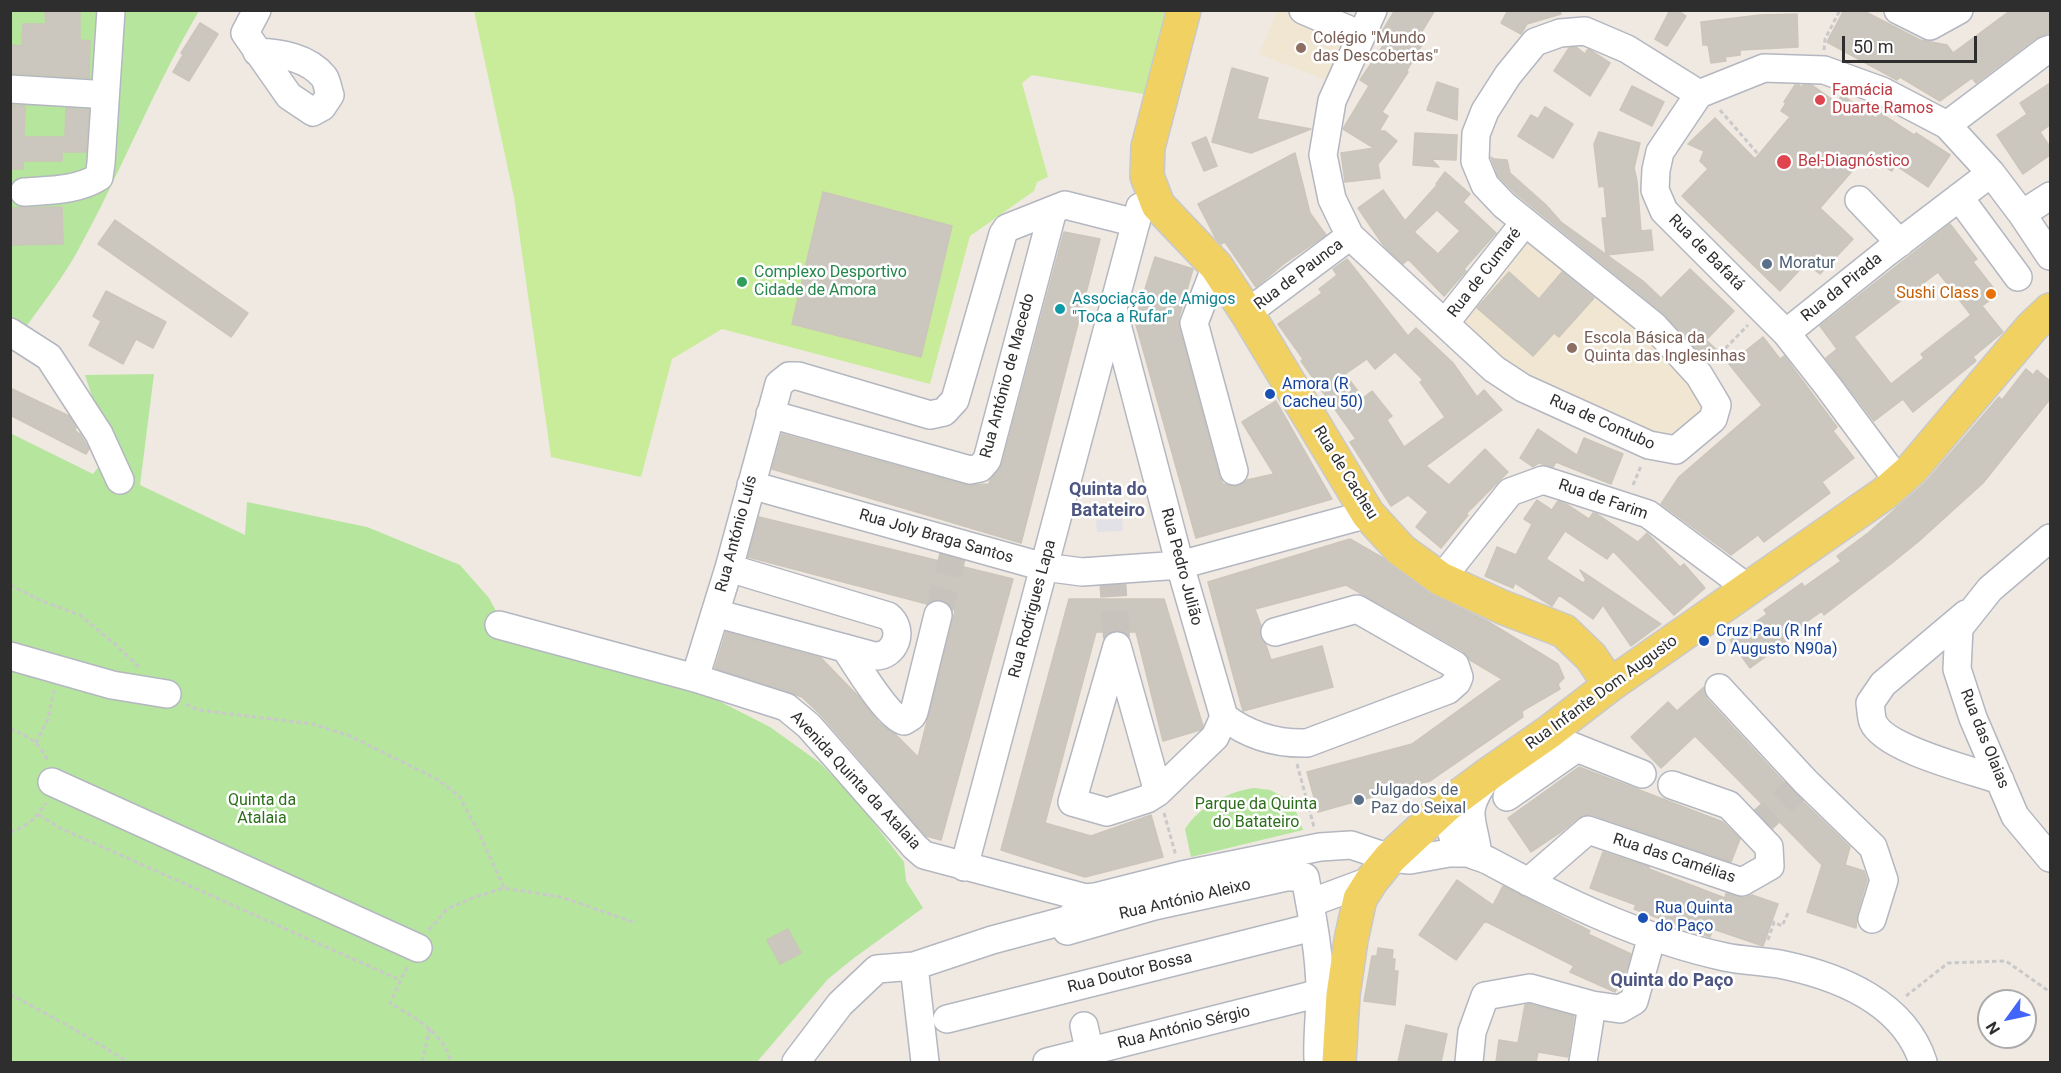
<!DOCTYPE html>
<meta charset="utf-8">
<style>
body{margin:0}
#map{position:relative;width:2061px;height:1073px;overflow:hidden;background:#efe9e1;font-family:Roboto,sans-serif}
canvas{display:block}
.frame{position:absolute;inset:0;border:12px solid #2e2e2e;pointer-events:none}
.north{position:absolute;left:1977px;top:989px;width:60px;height:60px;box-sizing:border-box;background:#fff;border:2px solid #ababab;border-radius:50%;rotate:237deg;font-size:16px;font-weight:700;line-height:24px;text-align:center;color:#2e2e2e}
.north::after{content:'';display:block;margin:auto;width:21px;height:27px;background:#4264fb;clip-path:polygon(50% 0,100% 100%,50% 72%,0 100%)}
.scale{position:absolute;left:1842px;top:36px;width:135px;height:27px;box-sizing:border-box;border:3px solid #2e2e2e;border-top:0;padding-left:8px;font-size:18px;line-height:21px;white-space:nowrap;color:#2e2e2e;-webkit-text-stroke:4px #fff;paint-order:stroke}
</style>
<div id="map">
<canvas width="2061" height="1073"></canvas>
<div class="frame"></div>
<div class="north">N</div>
<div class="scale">50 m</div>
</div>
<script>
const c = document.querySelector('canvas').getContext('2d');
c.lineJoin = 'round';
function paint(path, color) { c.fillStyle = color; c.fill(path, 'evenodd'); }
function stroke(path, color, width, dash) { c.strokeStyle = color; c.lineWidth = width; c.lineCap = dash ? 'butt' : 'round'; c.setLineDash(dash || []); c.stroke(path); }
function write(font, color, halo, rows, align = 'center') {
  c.font = font + ' Roboto,sans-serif'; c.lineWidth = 5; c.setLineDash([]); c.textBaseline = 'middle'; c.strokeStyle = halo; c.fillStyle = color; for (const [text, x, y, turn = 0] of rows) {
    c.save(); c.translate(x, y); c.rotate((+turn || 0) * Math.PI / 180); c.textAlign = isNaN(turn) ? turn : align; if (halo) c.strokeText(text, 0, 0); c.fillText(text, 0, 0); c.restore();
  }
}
paint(new Path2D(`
 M1122,519L1123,531L1097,532L1096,520Z`), '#e3e1e8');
paint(new Path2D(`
 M1277,11H1287L1338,34L1343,39L1326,80L1259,54Z
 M1530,243L1648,329L1707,404L1705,413L1671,441L1501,366L1463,324L1522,244Z`), '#f0e6d1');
paint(new Path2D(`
 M11,11H199C153,89 120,175 76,254C57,287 32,317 11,348Z
 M154,374L140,485L245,535L247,502L367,527L460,565L489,598L510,637L610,664L713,698L770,727L820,763L856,800L904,862L906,881L923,908L854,958L828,979L757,1062H11L10,433L93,474L110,452L85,375Z
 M1254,788L1270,790L1292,801L1303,830L1191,857L1185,829C1200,806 1227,792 1254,788Z`), '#b6e59e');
paint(new Path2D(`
 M474,11H1168L1149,95L1032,75L1022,83L1048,177L1037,182L1034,191L970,236L930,384L722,329L672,359L641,477L551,457L514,197Z`), '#c9ec9a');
const building = new Path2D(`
 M45,10H80V40L90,41L89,78L10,73V45L22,46L23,24H46Z
 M1395,10H1435L1416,41L1422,45L1407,70L1408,72L1382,112L1388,116L1379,131H1385L1397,141L1378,164L1380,178L1345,182L1341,153L1374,148L1343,129L1369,86L1360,80L1387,40L1380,35Z
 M1508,10H1560L1561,14L1527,24L1521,34L1501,23Z
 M1670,10H1677L1686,16L1667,46L1655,39Z
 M1844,10H1862L1920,40L1947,45L1953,53L2011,10H2050V32L2036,38L1976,83L1972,78L1940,101L1900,77L1897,80L1827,42Z
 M1797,14L1798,47L1740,50V55L1725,57L1726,61L1711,63L1708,45H1703L1701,22L1760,15Z
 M200,23L218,34L189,81L173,72L183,55L181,53Z
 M1576,47L1585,54L1588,49L1590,50L1610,63L1590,96L1554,71L1569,48Z
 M1232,68L1268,78L1257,119L1311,129L1251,153L1212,142Z
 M1437,82L1458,89L1457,120L1427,110Z
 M2050,83V125L2040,132L2050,147V155L2023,174L1997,135L2027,114L2020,103Z
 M1795,85H1800V90L1803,85H1812L1837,103L1842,95L1876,118L1880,113L1914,135L1916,133L1950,155L1928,187L1895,165L1892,171L1866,155L1820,208L1853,239L1820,274L1806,263L1780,291L1682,196L1708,169L1700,161L1704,151L1688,144L1715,118L1755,159L1790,117L1781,111L1786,103L1784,102Z
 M1632,86L1664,102L1652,126L1620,110Z
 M10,105L25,106L24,137H65L66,108L89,110L86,152H62V161H23V169H10Z
 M1545,107L1573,124L1553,158L1518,136L1531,115L1538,119Z
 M1599,132L1640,143L1634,168L1637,181L1641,231L1651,230L1653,250L1606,255L1602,218H1607L1604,186L1599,187L1594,144Z
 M1415,133L1457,135L1456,160L1431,159L1439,167L1413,165Z
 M1206,137L1217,166L1204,171L1192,143Z
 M1295,153L1310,213L1326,235L1285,263L1256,287L1225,242L1221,244L1216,239L1198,204Z
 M1491,157L1494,159L1507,160L1510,173L1546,205L1561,222L1643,281L1661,298L1690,269L1734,311L1706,340L1718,351L1707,361L1663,313L1515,193L1498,176Z
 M1445,172L1470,194L1463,202L1496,233L1464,269L1466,271L1444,296L1408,259L1403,264L1384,246L1358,208L1383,190L1405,221L1437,185L1436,184ZM1437,210L1460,231L1438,254L1414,232Z
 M823,192L952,226L921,357L792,324Z
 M62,207L63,244L10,245V208Z
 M115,220L248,313L231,337L98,244Z
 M1950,224L1977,259L1973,262L1998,294L1982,306L2003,332L1973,357L1976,361L1913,412L1903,399L1874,421L1826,358L1837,349L1820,326ZM1938,272L1971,315L1921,354L1924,358L1891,384L1854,337Z
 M1064,232L1100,239L1021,543L772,469L782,434L966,485L989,484L990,479L1002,464Z
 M1155,257L1193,269L1179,317V327L1219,475L1223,484L1238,486L1247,480L1274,474L1242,422L1276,401L1332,499L1196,538L1135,321Z
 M1347,259L1408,336L1416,328L1453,363L1477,397L1484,390L1502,410L1426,466L1449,485L1485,449L1508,472L1466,514L1468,515L1441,548L1416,527L1428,512L1408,495L1391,506L1350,442L1356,439L1301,361L1303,359L1278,324L1322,293L1319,289L1337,275L1333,269ZM1395,352L1423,380L1420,382L1445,417L1404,447L1387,420L1392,416L1372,391L1363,398L1345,374L1367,359L1375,369Z
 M1509,272L1539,299L1562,272L1594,298L1559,337L1554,333L1533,356L1477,308Z
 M106,291L166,322L153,348L136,339L123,364L89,345L101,321L93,316Z
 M1763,337L1780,359L1784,356L1837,427L1833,431L1854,458L1822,482L1830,493L1764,542L1758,535L1731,555L1661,504L1679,477L1762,405L1729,364Z
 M2026,369L2033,375L2037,370L2050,381V399L1983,483L1919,541L1892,563L1824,615L1822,611L1784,638L1787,641L1750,668L1730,640L1767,614L1764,610L1802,583L1804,587L1841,561L1837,556L1868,533L1925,483L1999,397L2002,400Z
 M10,388L69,416L76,428L75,431L80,434L89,449L86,454L10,415Z
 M1538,429L1577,455L1584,438L1623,454L1611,484L1556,462L1553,467L1539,463L1533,467L1520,458Z
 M1537,500L1552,510L1558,501L1568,505L1589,519L1593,513L1597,514L1638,542L1647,533L1680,567L1684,564L1705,588L1674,615L1613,551L1607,559L1565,531L1546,559L1583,583L1586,580L1580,570L1661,624L1631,646L1603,605L1593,619L1559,595L1552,606L1515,583L1513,588L1485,576L1497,547L1516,555L1532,524L1524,519Z
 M759,517L1013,579L941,840L926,836L821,715L802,697L715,668L726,632L821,658L858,696L878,722L895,734L918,757L955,611L948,603L942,600H934L927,604L748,557Z
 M1350,539L1383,558L1430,594L1487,621L1558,664L1564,678L1558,684L1560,689L1522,711L1523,717L1430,781L1318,812L1307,772L1412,744L1502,679L1470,660L1463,651L1346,585L1255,609L1261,626L1260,637L1266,645L1271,660L1322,646L1333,687L1243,711L1208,582Z
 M1069,599H1164L1203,726L1200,730L1163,741L1136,632H1096L1045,823L1091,836L1151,815L1163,857L1085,877L1001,850Z
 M1704,687L1707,699L1793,792L1850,847L1845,865L1864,871L1867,880L1857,914L1856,928L1807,912L1822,865L1695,736L1661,768L1631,737L1668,702L1677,711Z
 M1579,767L1723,822L1740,839L1731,862L1593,815H1586L1578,818L1561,832L1531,852L1508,818Z
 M1603,852L1649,867V869L1725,898L1726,893L1743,898L1752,895L1778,904L1763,946L1713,929L1710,937L1634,909L1636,905L1590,888Z
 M1457,880L1493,905L1503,886L1590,931L1588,934L1631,954L1627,968L1615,992L1570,972L1574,966L1485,921L1456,960L1419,935Z
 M788,929L801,953L780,964L767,940Z
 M1378,948L1393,950L1392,959H1395L1394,971H1398L1395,1005L1364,1001L1372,956H1377Z
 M1529,1004L1574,1016L1568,1057L1538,1052L1536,1062H1496L1499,1040L1518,1043L1525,1005Z
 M1406,1025L1447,1034L1441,1062H1398Z`);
paint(building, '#cbc7bf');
stroke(building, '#cbc5ba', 1.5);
stroke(new Path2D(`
 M1112,570L1117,646
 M938,615L956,542
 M1752,830L1805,781`), '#c8c4bd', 27, [27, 14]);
const minor = new Path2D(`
 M257,10L245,33L289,96L313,112L322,107L330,95C328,90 327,81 324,77C308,57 280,53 257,52
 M1303,10L1361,35
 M1373,10L1332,101L1323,155L1332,199L1350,236L1494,369L1523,388L1649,445L1676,450L1713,419L1717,405L1699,375L1653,325L1504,205L1485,185L1475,161L1476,134L1485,111L1508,75L1535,42L1560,33L1585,31L1627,49L1699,94
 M1898,10L1930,26L1959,10
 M10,89L93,94
 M1947,125L2045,51L2050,49
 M24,192C50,190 76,191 99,177L101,163L111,10
 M1959,197L2018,277
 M1859,200L1900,243
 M2022,214L2050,196
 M1216,266L1194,323L1234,471
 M1114,313L1180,565L1224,717
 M1247,313L1350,236
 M1445,323L1525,222
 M10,332L49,357L99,434L120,480
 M1786,333L1886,253L1991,173
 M770,414L970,470L980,468L987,460L1053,210
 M1899,482L1827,385L1786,333L1664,211L1655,190L1656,170L1660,152L1699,94L1764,68L1824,70L1882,91L1947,125L1991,173L2022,214L2050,256
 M751,485L1044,567L1082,572L1180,565L1368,514
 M2050,538L1990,589L1959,628L1957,669L1973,718L2015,816L2050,858
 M1441,579L1510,492L1543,480L1648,514L1749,589
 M715,613L874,656C896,657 905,629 888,616L729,568
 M1966,614L1883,684L1870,703C1871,709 1871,717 1873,722C1884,749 1971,770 2000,780
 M499,625L695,678L786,707L809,726L915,847L924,855L1086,898L1095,897L1182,875L1320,847L1351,845L1390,858L1410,860L1449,853H1466
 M1117,646L1072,802L1107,812L1147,799L1158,792L1215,737L1224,717
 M1117,646L1158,792
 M845,648C856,664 887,717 904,721L912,716L914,712L938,615
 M10,656L112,685L167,694
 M695,678L729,568L779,384L789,376H798L930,415L944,412L955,400L1003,234L1007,228L1065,205L1136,223
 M1719,688L1805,781L1873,847L1884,880L1872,919
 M1224,717C1248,735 1277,744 1307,743L1448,690L1457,682L1459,677L1455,665L1357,609L1275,632
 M1549,732L1559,741L1642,774
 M52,782L418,948
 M1507,797L1577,748
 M1447,805C1449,819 1450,838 1460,848C1467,855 1480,856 1489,861C1563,901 1642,939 1725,957C1744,961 1764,961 1784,965C1840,977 1904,1003 1923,1062
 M1478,855C1473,815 1461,815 1487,777
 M964,867L1140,207
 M1528,882L1588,830L1742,882L1770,866L1769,847L1729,805L1672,785
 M1310,903L1372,880
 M1067,931L1154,906L1286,877H1305C1312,915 1320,955 1320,993C1320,1015 1317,1037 1318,1059
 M914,966L925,1062
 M947,1019L1313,927
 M1084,1026L1092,1062
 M796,1062L840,1004L877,969L914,966L992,940L1067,920L1080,909
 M1047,1062L1320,993
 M1469,1062L1472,1032L1485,996L1530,988L1592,1005L1620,1009L1634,1001L1652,936
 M1583,1062L1592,1005`);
const major = new Path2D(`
 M1184,10L1148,147L1147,176L1158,205L1216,266L1247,313L1368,514L1401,550L1441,579L1502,607L1564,631L1591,657L1610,685
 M1339,1062L1343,995L1351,940L1360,899L1372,880L1390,858L1447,805L1490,773L1549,732L1610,685L1885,493L1911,470L2032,327L2050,310`);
stroke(minor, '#b4b7c1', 30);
stroke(major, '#c9c9c9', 36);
stroke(new Path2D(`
 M1824,50L1825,39L1840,10
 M1720,110L1758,154
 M1715,359L1748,325
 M1633,485L1641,466
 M10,585L42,601L80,615L116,645L139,667
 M186,704L198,710L313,724L350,736L437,779L459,796L479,833L504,888
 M10,729C28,735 41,744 48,762
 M36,743L48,719L54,691
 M1297,764L1314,827
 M1164,813L1176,856
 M39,815L60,828L400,980
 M10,832C27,827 37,817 46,803
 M429,930L447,909L475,897L504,888L561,897L636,923
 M1768,940L1774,922L1782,926L1789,911
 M407,967L390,1003C415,1018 443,1032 451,1062
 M10,994L81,1033L128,1062
 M1906,996L1948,963L2006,961L2050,992
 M422,1062L430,1028`), '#c9c9c9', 3, [4.5, 3]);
stroke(minor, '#fff', 27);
stroke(major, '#f2d163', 33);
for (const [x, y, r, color] of [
 [1301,48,6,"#8d6e63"],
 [1820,100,6,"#e0444e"],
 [1784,162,8,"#e0444e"],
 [1767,264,6,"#5c6f8a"],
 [742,282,6,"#2e9e5b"],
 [1991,294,6,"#e8710a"],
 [1060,309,6,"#0f9aa8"],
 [1572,348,6,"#8d6e63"],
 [1270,394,6,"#1a4fb4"],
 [1704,641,6,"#1a4fb4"],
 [1359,800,6,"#5c6f8a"],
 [1643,918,6,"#1a4fb4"]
]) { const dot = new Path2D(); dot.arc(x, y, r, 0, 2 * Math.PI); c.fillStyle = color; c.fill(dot); stroke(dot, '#fff', 2); }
write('16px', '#785e54', '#fff', [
 ["Colégio \"Mundo",1313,39],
 ["das Descobertas\"",1313,57],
 ["Escola Básica da",1584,339],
 ["Quinta das Inglesinhas",1584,357]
], 'left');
write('16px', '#be3a42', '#fff', [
 ["Famácia",1832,91],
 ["Duarte Ramos",1832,109],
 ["Bel-Diagnóstico",1798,162]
], 'left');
write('16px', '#2e2e2e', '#fff', [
 ["Rua de Bafatá",1706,253,45],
 ["Rua de Cumaré",1485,273,-52],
 ["Rua de Paunca",1299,275,-37],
 ["Rua da Pirada",1842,288,-39],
 ["Rua António de Macedo",1008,376,-75],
 ["Rua de Contubo",1602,423,24],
 ["Rua de Cacheu",1345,473,58],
 ["Rua de Farim",1603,500,19],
 ["Rua António Luís",737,534,-75],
 ["Rua Joly Braga Santos",936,537,16],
 ["Rua Pedro Julião",1181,567,75],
 ["Rua Rodrigues Lapa",1033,609,-75],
 ["Rua Infante Dom Augusto",1602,693,-36],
 ["Rua das Olaias",1984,739,68],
 ["Avenida Quinta da Atalaia",855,781,47],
 ["Rua das Camélias",1674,859,18],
 ["Rua António Aleixo",1185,900,-13],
 ["Rua Doutor Bossa",1130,973,-14],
 ["Rua António Sérgio",1184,1028,-14]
]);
write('16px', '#4e5e75', '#fff', [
 ["Moratur",1779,264],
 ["Julgados de",1371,791],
 ["Paz do Seixal",1371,809]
], 'left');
write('16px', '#27864d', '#fff', [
 ["Complexo Desportivo",754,273],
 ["Cidade de Amora",754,291]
], 'left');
write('16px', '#c56008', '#fff', [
 ["Sushi Class",1979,294]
], 'right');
write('16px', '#0d838f', '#fff', [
 ["Associação de Amigos",1072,300],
 ["\"Toca a Rufar\"",1072,318]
], 'left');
write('16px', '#164399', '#fff', [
 ["Amora (R",1282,385],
 ["Cacheu 50)",1282,403],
 ["Cruz Pau (R Inf",1716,632],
 ["D Augusto N90a)",1716,650],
 ["Rua Quinta",1655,909],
 ["do Paço",1655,927]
], 'left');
write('16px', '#2c6e1b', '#fff', [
 ["Quinta da",262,801],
 ["Atalaia",262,819],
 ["Parque da Quinta",1256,805],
 ["do Batateiro",1256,823]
]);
write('bold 18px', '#4d5680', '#fff', [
 ["Quinta do",1108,490],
 ["Batateiro",1108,511],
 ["Quinta do Paço",1672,981]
]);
</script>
